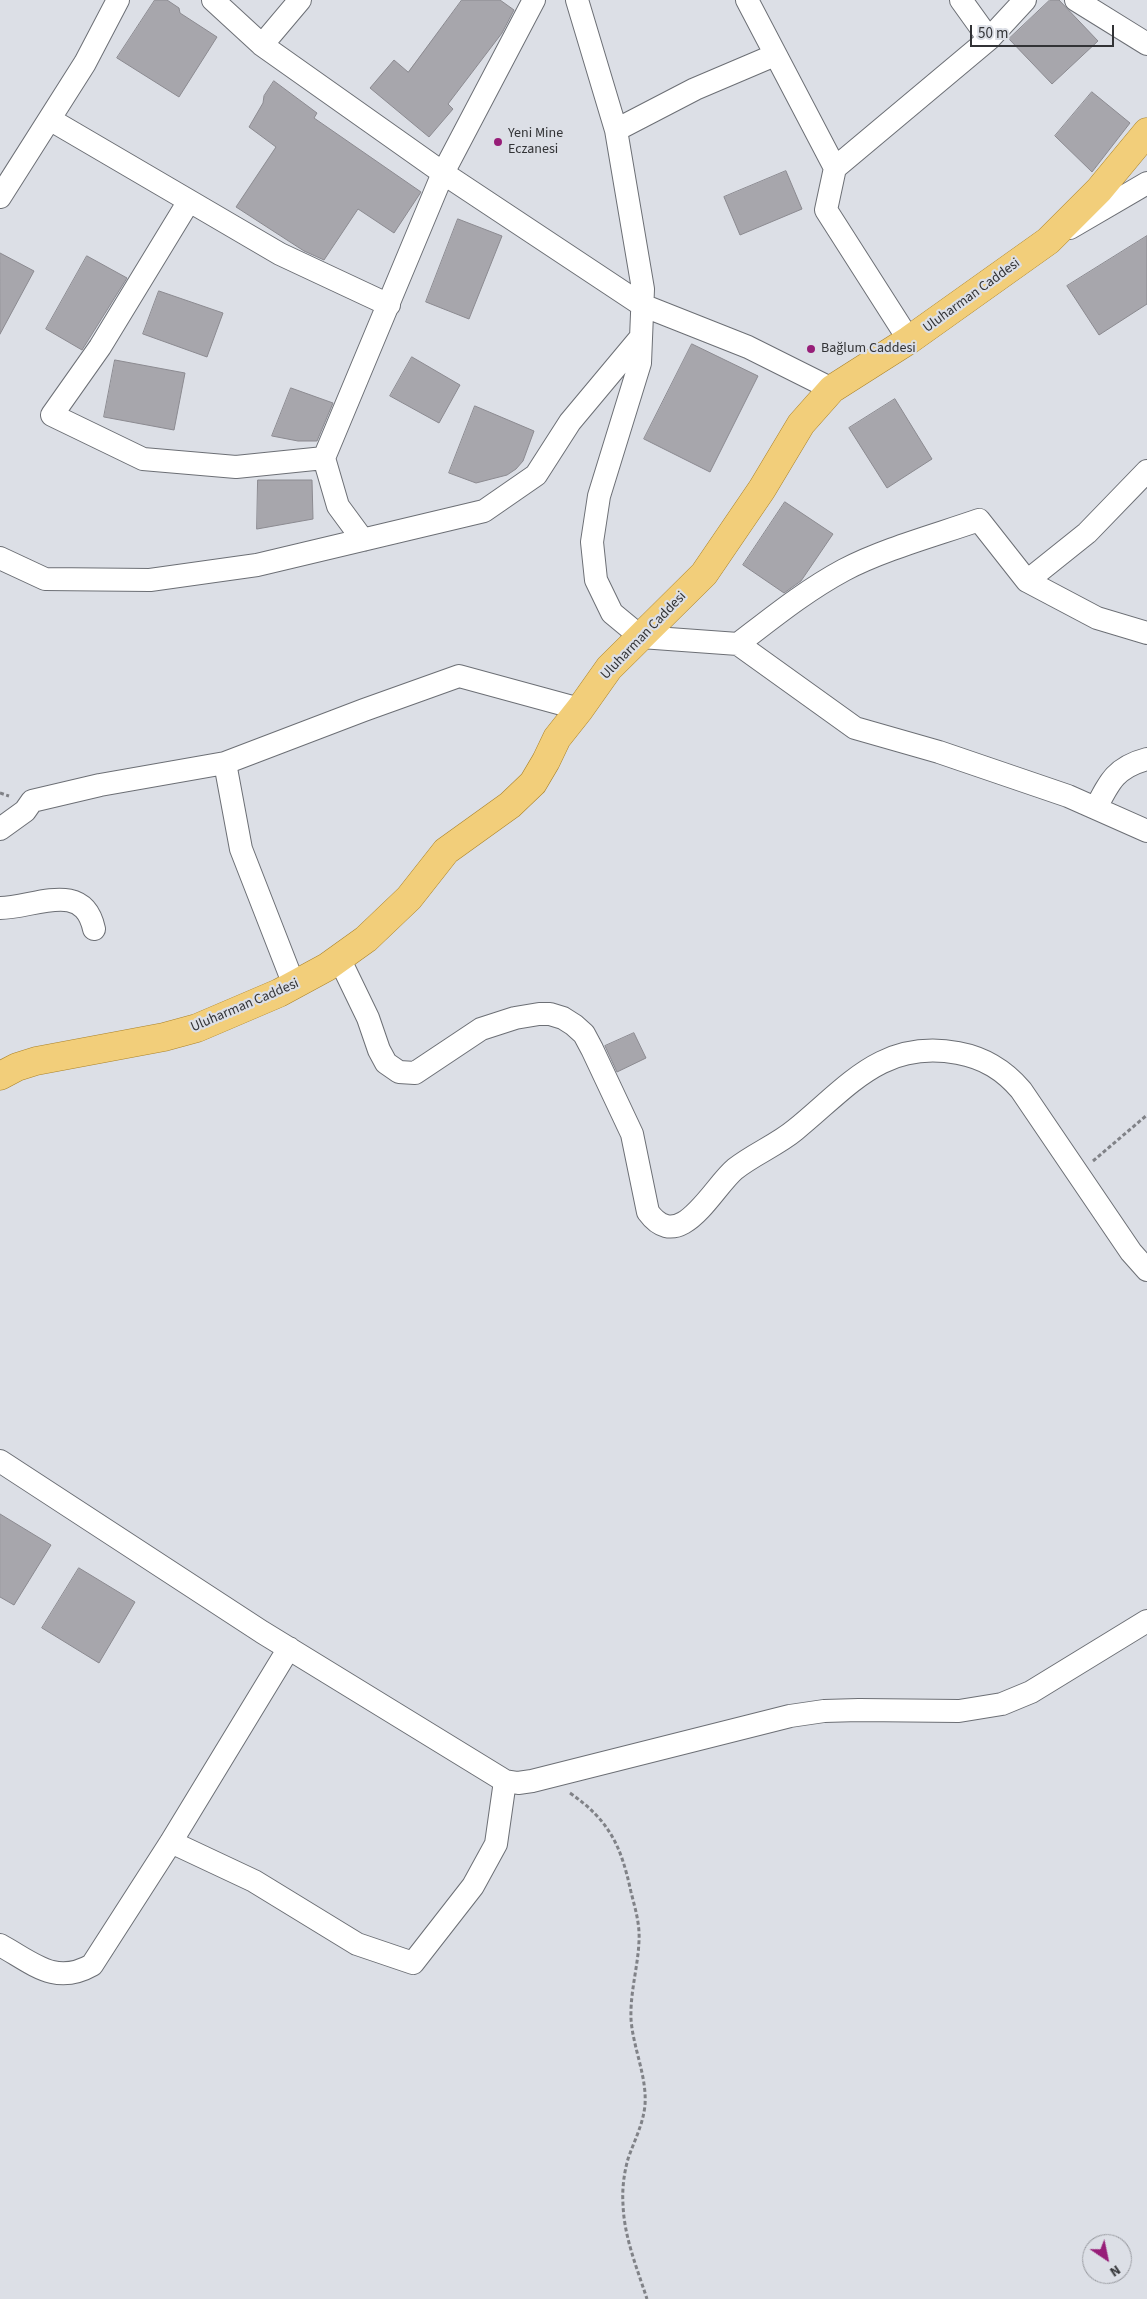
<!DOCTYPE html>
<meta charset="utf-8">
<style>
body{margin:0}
#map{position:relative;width:1147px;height:2299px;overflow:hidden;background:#dcdfe6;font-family:"Source Sans 3",sans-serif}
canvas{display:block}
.north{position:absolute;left:1082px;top:2234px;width:50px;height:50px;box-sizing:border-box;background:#dcdfe6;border:1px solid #989aa0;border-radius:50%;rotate:146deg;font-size:14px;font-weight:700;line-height:20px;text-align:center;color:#323336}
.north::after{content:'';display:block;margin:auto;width:18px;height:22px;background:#971e78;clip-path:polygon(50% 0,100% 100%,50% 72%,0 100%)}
.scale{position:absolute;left:970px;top:25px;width:144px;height:22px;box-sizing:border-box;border:2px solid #323336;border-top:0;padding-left:6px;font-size:15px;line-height:18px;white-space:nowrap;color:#323336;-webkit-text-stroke:4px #dcdfe6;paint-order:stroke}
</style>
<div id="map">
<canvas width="1147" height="2299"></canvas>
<div class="north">N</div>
<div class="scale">50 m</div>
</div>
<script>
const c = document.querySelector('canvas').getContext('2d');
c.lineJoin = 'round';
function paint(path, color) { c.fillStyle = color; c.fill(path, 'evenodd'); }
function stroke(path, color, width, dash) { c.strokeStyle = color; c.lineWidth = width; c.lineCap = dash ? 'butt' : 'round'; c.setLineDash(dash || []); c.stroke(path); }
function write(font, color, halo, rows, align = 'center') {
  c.font = font + ' "Source Sans 3",sans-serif'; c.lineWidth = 4.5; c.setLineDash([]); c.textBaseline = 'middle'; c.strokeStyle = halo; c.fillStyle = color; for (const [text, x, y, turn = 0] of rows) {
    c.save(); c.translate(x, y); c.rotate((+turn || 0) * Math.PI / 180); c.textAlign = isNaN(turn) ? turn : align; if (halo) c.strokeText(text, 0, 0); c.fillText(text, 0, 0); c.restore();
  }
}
const building = new Path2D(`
 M155,0H167L179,8L180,13L217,37L179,97L117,58Z
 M462,0H500L514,10L502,33L448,104L453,109L429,137L370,88L394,60L408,72Z
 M1050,0H1059L1098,41L1052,84L1009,39Z
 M274,81L317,113L314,118L421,192L394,233L358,209L324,260L304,251L236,207L276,147L249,127L263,103L264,96Z
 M1092,92L1130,123L1092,172L1055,136Z
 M786,171L802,209L740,235L724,197Z
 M458,219L502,236L469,319L426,302Z
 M1147,236V304L1099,335L1067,286Z
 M0,253L34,271L0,334Z
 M87,256L127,278L82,350L46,329Z
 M159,291L223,313L207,357L143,334Z
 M692,344L758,376L710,472L644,439Z
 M412,357L460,385L439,423L390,396Z
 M115,360L185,373L174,430L104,417Z
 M291,388L333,403L317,441H298L272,436Z
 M895,399L932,459L887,488L849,428Z
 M475,406L534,431L523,461L516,469L507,475L476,483L449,473Z
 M258,480H312L313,519L257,529Z
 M785,502L833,534L801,581L784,593L743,565Z
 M634,1033L646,1058L617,1072L605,1046Z
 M0,1514L51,1545L14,1605L0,1597Z
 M79,1568L135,1602L99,1663L42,1628Z`);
paint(building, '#a7a6ac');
stroke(building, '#8b8a90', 1);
const minor = new Path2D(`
 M213,0L262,45L443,173L642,305L748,347L832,389
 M577,0L616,130L643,289L640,363L599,496L592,542L596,580L612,613L641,637L738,644L855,728L939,752L1068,796L1147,831
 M747,0L835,168
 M961,0L989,39
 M1076,0L1147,44
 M262,45L300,0
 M51,120L280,254L389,305
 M616,130L695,89L775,55
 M0,197L85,63L118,0
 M189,201L100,347L52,415L143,459L236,467L324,458L443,173L534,0
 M1070,228L1147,183
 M909,340L826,210L835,168L989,39L1025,0
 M324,458L338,506L363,540
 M0,558L45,579L150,580L257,565L484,511L536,475L570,422L641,337
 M1027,581L1087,533L1147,471
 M738,644C772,618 805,591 844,570C884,549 936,535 979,520L1027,581L1097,618L1147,633
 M1096,808C1109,782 1116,767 1147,759
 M0,829L25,811L32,801L100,785L225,763
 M0,908C34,908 83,879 94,929
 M339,958L368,1018L379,1050L386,1063L399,1072L415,1073L481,1029L515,1018L539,1014H550L563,1018L574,1025L584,1034L592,1049L632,1134L648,1212C680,1256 712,1188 735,1169C754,1154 777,1145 795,1130C848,1087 882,1039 958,1053C985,1058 1004,1070 1021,1090L1131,1252L1147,1270
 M294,985L241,849L225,763L364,710L459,676L580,709
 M0,1461L262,1632L505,1781L518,1783L532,1781L790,1716L824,1711L859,1710L959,1711L1002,1704L1031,1692L1147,1621
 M171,1842L254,1881L357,1944L413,1963L473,1886L496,1844L505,1781
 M0,1945C33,1963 55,1986 92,1965L171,1842L289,1648`);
const major = new Path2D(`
 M0,1076L17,1067L36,1061L164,1037L197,1028L279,993L327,967L366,939L409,898L446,851L510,805L533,783L546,761L557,738L580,709L609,668L704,574L762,489L801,424L832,389L909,340L1048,241L1099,190L1147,132`);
stroke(minor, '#6c6f75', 24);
stroke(major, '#aa8228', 29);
stroke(new Path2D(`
 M0,793L9,796
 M1093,1161L1147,1115
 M570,1793C610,1821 621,1846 631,1892C635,1908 640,1924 639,1941C638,1967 630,1992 631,2019C633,2048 647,2076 645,2105C643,2125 634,2141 628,2159C624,2173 622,2189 623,2204C624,2237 637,2268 647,2299`), '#808287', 3, [4, 2.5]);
stroke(minor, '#fff', 22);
stroke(major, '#f2ce7a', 28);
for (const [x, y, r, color] of [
 [498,142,5,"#971e78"],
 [811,349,5,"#971e78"]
]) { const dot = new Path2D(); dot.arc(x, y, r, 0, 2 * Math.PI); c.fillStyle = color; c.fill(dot); stroke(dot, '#dcdfe6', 2); }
write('14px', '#323336', '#dcdfe6', [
 ["Yeni Mine",508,134],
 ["Eczanesi",508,150],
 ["Bağlum Caddesi",821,349]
], 'left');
write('14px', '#323336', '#dcdfe6', [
 ["Uluharman Caddesi",972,296,-36],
 ["Uluharman Caddesi",644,636,-46],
 ["Uluharman Caddesi",245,1006,-23]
]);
</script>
